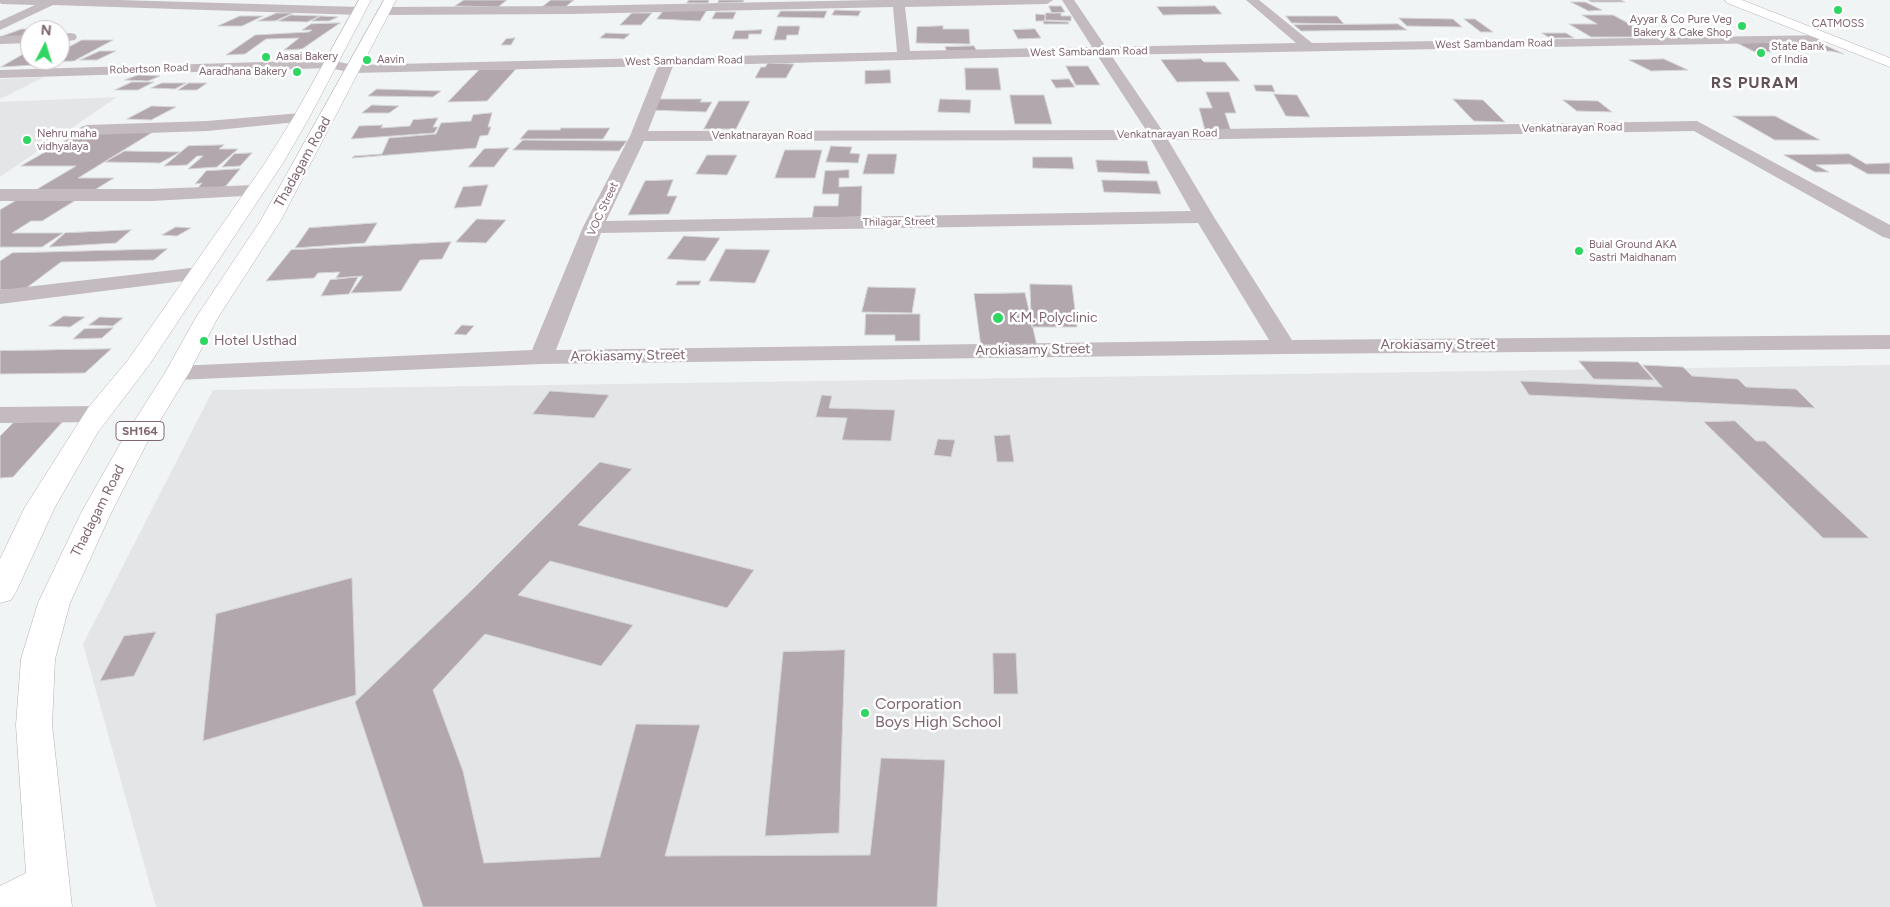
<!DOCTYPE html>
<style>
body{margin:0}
#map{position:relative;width:1890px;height:907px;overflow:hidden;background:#f1f4f4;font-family:Figtree,sans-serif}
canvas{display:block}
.north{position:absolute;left:20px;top:20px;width:50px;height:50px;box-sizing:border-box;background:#fff;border:1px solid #ccc1c7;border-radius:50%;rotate:5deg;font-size:14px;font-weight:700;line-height:20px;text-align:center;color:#806572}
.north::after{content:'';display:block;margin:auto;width:18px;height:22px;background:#2fd662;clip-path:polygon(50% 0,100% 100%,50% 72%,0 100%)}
</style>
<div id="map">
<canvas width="1890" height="907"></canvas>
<div class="north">N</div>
</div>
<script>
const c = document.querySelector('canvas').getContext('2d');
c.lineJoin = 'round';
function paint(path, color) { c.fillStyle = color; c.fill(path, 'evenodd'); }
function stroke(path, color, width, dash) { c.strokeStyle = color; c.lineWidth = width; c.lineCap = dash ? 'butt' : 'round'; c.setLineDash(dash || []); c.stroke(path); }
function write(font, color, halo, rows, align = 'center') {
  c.font = font + ' Figtree,sans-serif'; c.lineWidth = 5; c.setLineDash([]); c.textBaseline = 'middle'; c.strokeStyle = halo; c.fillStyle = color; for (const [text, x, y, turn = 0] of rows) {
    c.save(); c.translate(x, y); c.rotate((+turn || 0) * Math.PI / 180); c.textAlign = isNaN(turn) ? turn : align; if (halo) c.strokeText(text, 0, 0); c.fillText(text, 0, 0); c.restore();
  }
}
paint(new Path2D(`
 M44,77L0,99V79Z
 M117,97L0,177V102Z
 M1890,365V907H156L83,644L213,390Z`), '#e4e5e6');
const building = new Path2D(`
 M464,0H507L498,7L455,6Z
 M551,0H574L564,8H541Z
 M689,0H709L708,3H687Z
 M719,0H744L743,2L718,3Z
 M1588,0H1621L1625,2H1592Z
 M1571,2H1585L1602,10L1589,11Z
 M1049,6H1061L1065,12L1052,13Z
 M1215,6L1222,14L1163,15L1157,7Z
 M664,10H707L700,21L657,19Z
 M835,10L861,11L858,16L832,15Z
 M781,11H827L824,18L777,17Z
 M716,12H736L733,19H712Z
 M277,13H293L275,21H258Z
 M632,13H652L641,25H620Z
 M1046,13H1061V16H1071V21L1045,20Z
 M1036,14L1046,15L1045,21H1036Z
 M291,15L320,16L307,22L278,21Z
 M1582,15H1613L1654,37H1591L1569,24H1597Z
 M240,16H263L242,26H218Z
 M321,16L338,17L329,21H312Z
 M1286,16H1337L1344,24L1292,23Z
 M1399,18L1453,19L1462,27L1407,26Z
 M1464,19H1475L1493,32H1481Z
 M1044,21L1068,22L1069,24H1044Z
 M340,23L302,49L284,50L299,38L266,39L245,54L226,55L255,35L309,32L312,30H302L311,24Z
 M1398,24L1407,30L1301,31L1294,25Z
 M778,26H800L798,35H787L786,40H774Z
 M943,26V29H969L970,44L916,43L917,27Z
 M22,29L55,30H30V38L0,37Z
 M1035,29L1041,38L1018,39L1013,30Z
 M762,30L761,34H749L748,39H732L735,31Z
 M606,33L630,34L624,39L600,38Z
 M1542,33H1566L1574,38H1550Z
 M515,38L511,45H501L506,39Z
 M82,40H113L74,61L41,62L46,60H60V52Z
 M1802,42H1818L1844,54L1831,51L1755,52L1737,43Z
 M974,46L977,51L947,52L945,47Z
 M100,51H116L97,60H80Z
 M27,52H30V60H43L34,65L1,67Z
 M1201,59L1204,62H1225L1240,81L1177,82L1161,60Z
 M1664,59L1688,70L1651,71L1629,60Z
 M768,63L794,64L786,78H755L761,67H765Z
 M1066,66H1088L1100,85H1076Z
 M965,68H998L1001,90H966Z
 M480,69H516L487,101L448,102Z
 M890,70L891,83L865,84V71Z
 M138,75L160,76L148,81L125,80Z
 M1069,79L1075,87L1056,88L1051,80Z
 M132,82H154L138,90H115Z
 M162,83H186L175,89L151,88Z
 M189,83H207L197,90H178Z
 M1254,85H1272L1275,92L1256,91Z
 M377,89L441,91L433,97L368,96Z
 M1206,92H1229L1236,113H1225L1231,131L1205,130L1199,108H1212Z
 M1274,94L1297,95L1310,117L1286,116Z
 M1010,95H1044L1052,124H1015Z
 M656,99H702L700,102H712L706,112L649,110Z
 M940,99L971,100L970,113L938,112Z
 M1453,99L1483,100L1505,122L1474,121Z
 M1563,100L1598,101L1612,112L1577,111Z
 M719,101H750L736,129H704Z
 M372,105L399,106L389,113H362Z
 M152,106L176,107L151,120L127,119Z
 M492,113L488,127H491L488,135L480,136L476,148L352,158L354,156L382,154L389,138L436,134L441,123L471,121L473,115Z
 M1733,116H1775L1820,140H1775Z
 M438,118L433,127H438L434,133L351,139L359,126L383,125L381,128L410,126L413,120Z
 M561,128H610L603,139H520L528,130H560Z
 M80,132H153L78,178H114L93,191H34L76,166H21Z
 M523,140L627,141L619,151L513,150Z
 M224,145L219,149H238L217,167L188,169L203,156H197L187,165L164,166L188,146Z
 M831,146L852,147L850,153L860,154L858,163L826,162Z
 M509,148L494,167H468L484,149Z
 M785,150H822L815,178H775Z
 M125,151L180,152L160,163L105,162Z
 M252,153L240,166L222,167L234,154Z
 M868,154H897L894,174H863Z
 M1849,154L1866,164L1890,163V174H1868L1850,164L1816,165L1829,172H1815L1784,155Z
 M707,155H737L727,175L696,174Z
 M1033,157H1072L1074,169L1033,168Z
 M1096,160L1147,161L1150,174L1098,172Z
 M240,169L225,187L197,189L202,183L195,184L206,171Z
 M849,170V178H839V187L862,186L861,217L812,218L814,206H838L839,194H822L825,171Z
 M673,180L667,196H677L669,214L628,215L645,181Z
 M1102,180L1157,181L1161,194L1104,192Z
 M488,185L481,206L454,208L463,187Z
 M17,200H76L42,221H31L12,233H63L42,247H0V210Z
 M477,219L506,220L486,243L456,242Z
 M377,223L365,243L295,248L309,228Z
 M176,227L191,228L177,236L162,235Z
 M131,230L116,243L49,247L65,233Z
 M684,236L720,238L705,261L667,259Z
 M451,242L442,259L420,260L401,291L351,293L363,276L336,278L340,272L318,273L314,278L266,281L291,250Z
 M167,249L154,260L61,262L25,289L0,290V261L12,253Z
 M726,249L770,250L755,283L709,281Z
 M358,277L349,294L321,296L330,280Z
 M678,281H701L699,285H676Z
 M1030,284L1072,285L1077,327H1032Z
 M868,287L916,288L912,313L862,312Z
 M1025,293L1037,346L981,347L974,294Z
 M866,314H920V341H895V335H865Z
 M64,316L85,317L70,327L49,326Z
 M100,317L123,318L113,326L89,325Z
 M462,325L474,326L466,335L454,334Z
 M113,328L102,338L73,339L84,329Z
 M111,349L85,373L0,374V351Z
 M1579,361L1638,362L1654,380L1594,379Z
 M1643,365L1683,367L1692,376L1738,379L1746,387L1796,389L1815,408L1529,395L1520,381L1662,387Z
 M550,391L609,395L594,418L533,414Z
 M822,395L832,396L829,408L895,410L891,441L842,440L847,418L816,417Z
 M65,419L13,477L0,478V436L13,423Z
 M1735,421L1756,441H1765L1869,538H1823L1704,422Z
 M1010,435L1014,462H997L994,436Z
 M938,439L955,440L951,457L934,455Z
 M600,462L632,469L578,525L754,570L727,608L550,561L518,595L633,625L601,666L485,634L433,690L463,771L484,863L600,857L636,724L700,725L665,856L870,855L881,758L945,760L937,907H423L355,702L474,588Z
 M352,578L356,695L203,741L216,614Z
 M156,632L134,676L100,681L124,636Z
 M845,650L839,833L765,836L783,652Z
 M993,653H1016L1018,694H994Z`);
paint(building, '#b3a7ae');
stroke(building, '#d4d5d6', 1);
const secondary = new Path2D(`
 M1725,0H1742L1890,58V67L1727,3Z`);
const primary = new Path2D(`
 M359,0H371L309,118L283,163L149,365L98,432L55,507L16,592L11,600L0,603V559L25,507L88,408L128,360L265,163L293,118Z
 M384,0H396L281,220L217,319L189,373L150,437L111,513L70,603L55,659L52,725L72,907H0V886L26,873L16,725L21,659L38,603L81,513L124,437L165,373L195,319L261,220Z`);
stroke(secondary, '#b9b0b5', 1);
stroke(primary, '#b7afb3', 1);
paint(new Path2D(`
 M0,0H119L359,7L365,11L359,15L53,5L0,30V21L35,5L2,4L0,3Z
 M876,0H1053L1047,4L905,7L910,51L1092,47L1062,0H1074L1106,47L1296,43L1246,0H1259L1312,43L1829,35L1831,38L1829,41L1824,42L1111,55L1162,130L1697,121L1890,225V239L1883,237L1694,131L1168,140L1214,217L1292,340L1890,335V349L1285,354L541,364L177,380L168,378L165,373L168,368L177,366L532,350L583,227L630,136L658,66L354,73L329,68L0,78V70L329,60L354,65L897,52L893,7L572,14L383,15L377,11L383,7L572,6ZM1097,55L1146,130L648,131L673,66ZM1151,140L1191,211L606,221L644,141ZM1198,223L1269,340L556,350L601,233Z
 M70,33L75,34L77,37L75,40L60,42V34Z
 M30,35V43L0,44V36Z
 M301,113L307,115L309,118L307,121L207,131L87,135L81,133L79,130L81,127L87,125L207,121Z
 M255,185L262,187L264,191L262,195L152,201H0V189H152Z
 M199,267L207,268L210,273L207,278L0,304V290Z
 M97,406L106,408L110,414L106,420L97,422L0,423V407Z`), '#c3bbbf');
paint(secondary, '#fff');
paint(primary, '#fff');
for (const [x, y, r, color] of [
 [1838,10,5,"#2fd662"],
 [1742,26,5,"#2fd662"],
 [1761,53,5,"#2fd662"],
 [266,57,5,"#2fd662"],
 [367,60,5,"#2fd662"],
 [297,72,5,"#2fd662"],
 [27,140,5,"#2fd662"],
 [1579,251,5,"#2fd662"],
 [998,318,6,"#2fd662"],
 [204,341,5,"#2fd662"],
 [865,713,5,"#2fd662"]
]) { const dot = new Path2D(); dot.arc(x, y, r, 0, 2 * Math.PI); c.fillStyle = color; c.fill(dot); stroke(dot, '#fff', 2); }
write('11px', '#806572', '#fff', [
 ["Ayyar & Co Pure Veg",1732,20,"right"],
 ["Bakery & Cake Shop",1732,33,"right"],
 ["CATMOSS",1838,24,"center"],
 ["State Bank",1771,47],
 ["of India",1771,60],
 ["Aasai Bakery",276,57],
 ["Aavin",377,60],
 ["Aaradhana Bakery",287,72,"right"],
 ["Nehru maha",37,134],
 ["vidhyalaya",37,147],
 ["Buial Ground AKA",1589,245],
 ["Sastri Maidhanam",1589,258]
], 'left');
write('11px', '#806572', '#fff', [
 ["West Sambandam Road",1494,44,-1],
 ["West Sambandam Road",1089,52,-1],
 ["West Sambandam Road",684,61,-1],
 ["Robertson Road",149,69,-2],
 ["Venkatnarayan Road",1572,128,-1],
 ["Venkatnarayan Road",1167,134,-1],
 ["Venkatnarayan Road",762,136],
 ["VOC Street",603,209,-65],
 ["Thilagar Street",899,222,-1]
]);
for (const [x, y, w] of [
 [140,431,48]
]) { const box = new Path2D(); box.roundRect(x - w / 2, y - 9.5, w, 19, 4); c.fillStyle = '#fff'; c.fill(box); stroke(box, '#806572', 1); }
write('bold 12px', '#806572', null, [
 ["SH164",140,431]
]);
write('14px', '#806572', '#fff', [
 ["Thadagam Road",303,162,-61],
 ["Arokiasamy Street",1438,345],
 ["Arokiasamy Street",1033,350,-1],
 ["Arokiasamy Street",628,356,-1],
 ["Thadagam Road",98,511,-63]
]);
write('14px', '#806572', '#fff', [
 ["K.M. Polyclinic",1009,318],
 ["Hotel Usthad",214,341]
], 'left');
c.letterSpacing = '1px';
write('bold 16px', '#65535c', '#fff', [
 ["RS PURAM",1755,83]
]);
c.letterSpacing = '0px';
write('16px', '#806572', '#fff', [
 ["Corporation",875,704],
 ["Boys High School",875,722]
], 'left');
</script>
